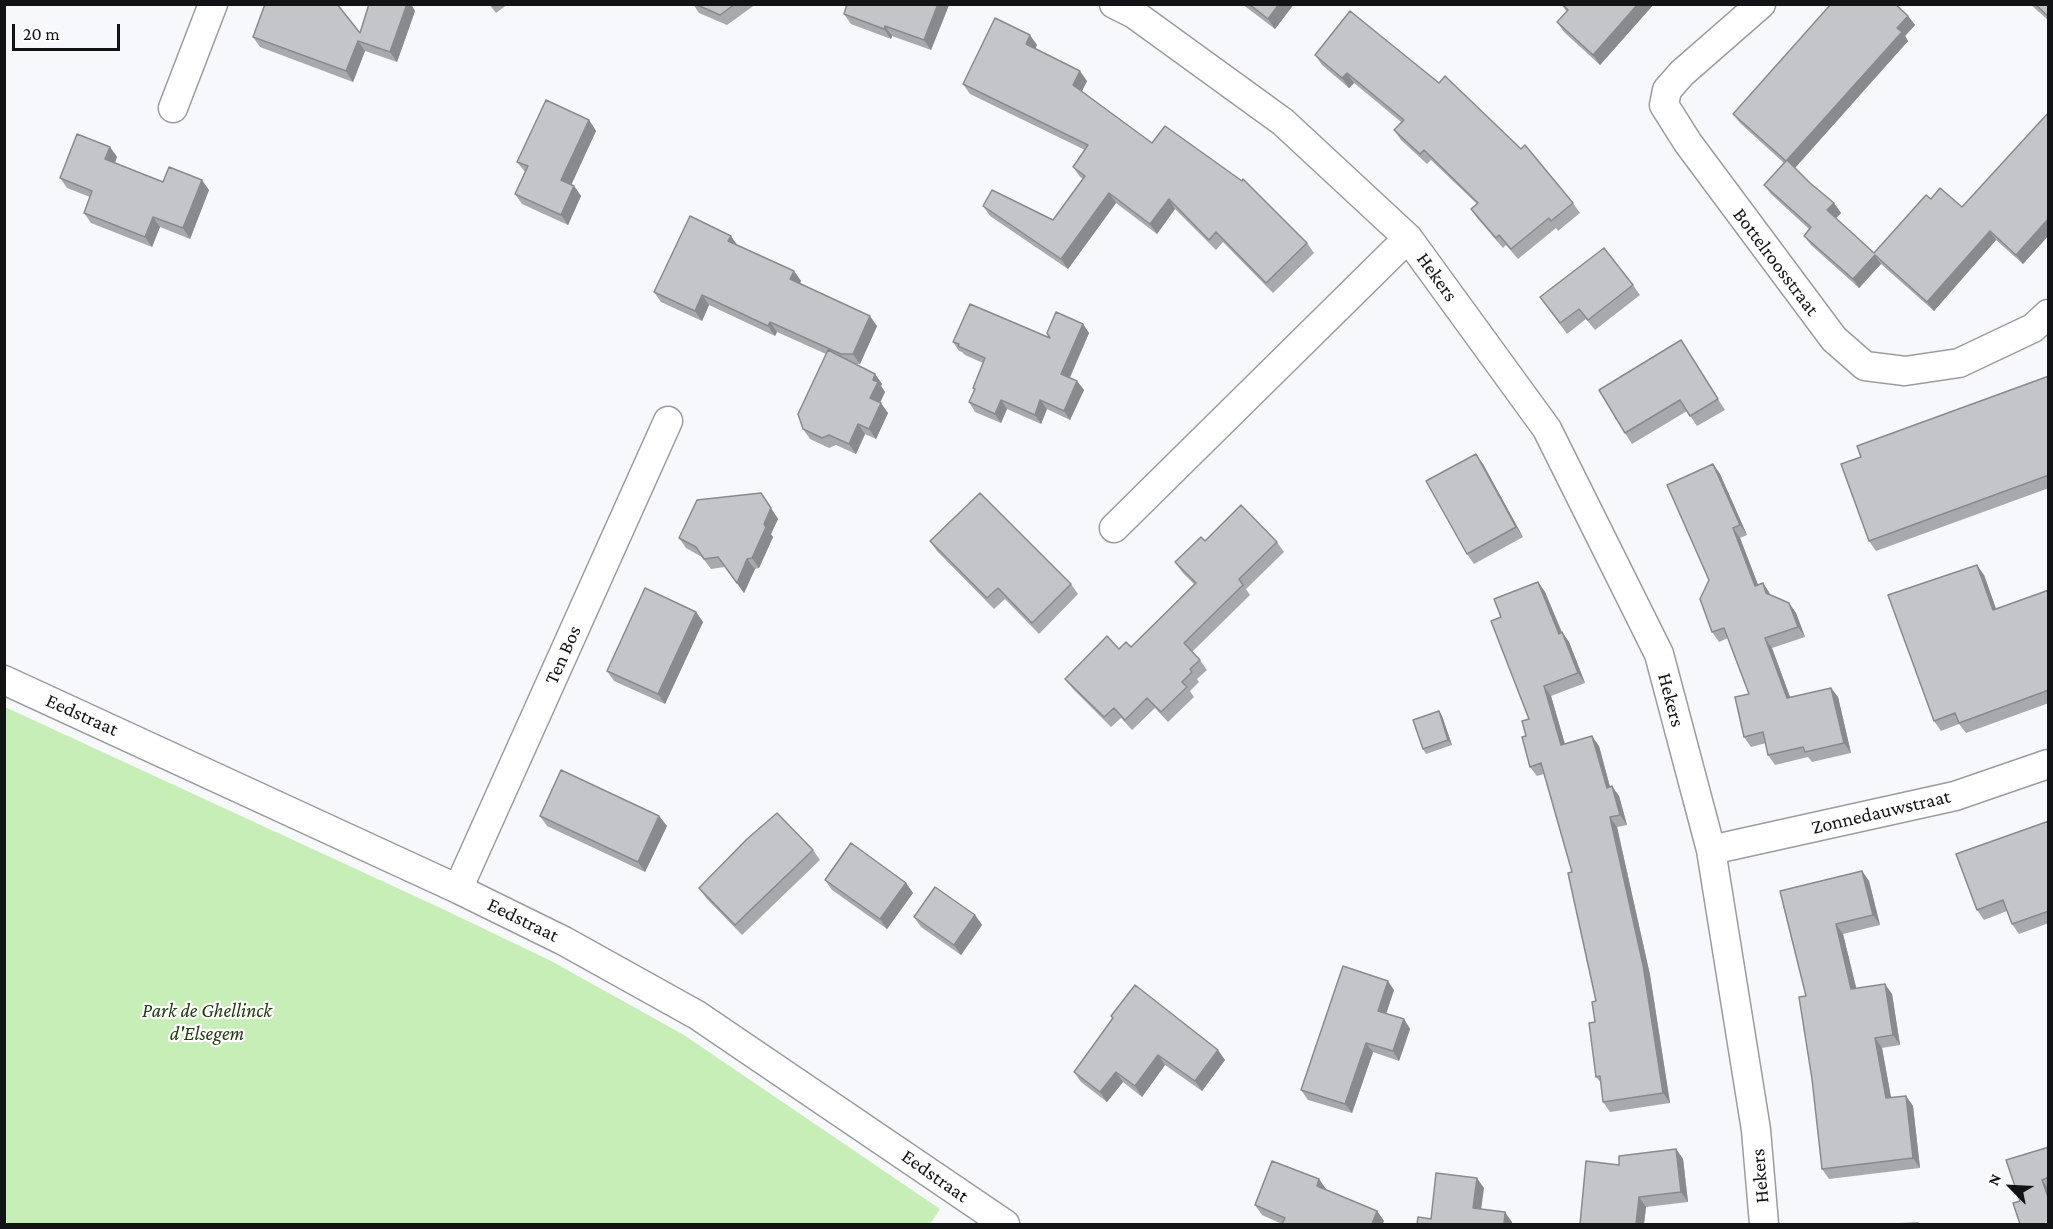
<!DOCTYPE html>
<style>
body{margin:0}
#map{position:relative;width:2053px;height:1229px;overflow:hidden;background:#f6f8fc;font-family:"Crimson Pro",serif}
canvas{display:block}
.frame{position:absolute;inset:0;border:6px solid #121314;pointer-events:none}
.north{position:absolute;left:1981px;top:1157px;width:60px;height:60px;-webkit-text-stroke:4px #fff;paint-order:stroke;rotate:294deg;font-size:16px;font-weight:700;line-height:24px;text-align:center;color:#121314}
.north::after{content:'';display:block;margin:auto;width:21px;height:27px;background:#121314;clip-path:polygon(50% 0,100% 100%,50% 72%,0 100%)}
.scale{position:absolute;left:12px;top:24px;width:108px;height:27px;box-sizing:border-box;border:3px solid #121314;border-top:0;padding-left:8px;font-size:18px;line-height:21px;white-space:nowrap;color:#121314;-webkit-text-stroke:4px #fff;paint-order:stroke}
</style>
<div id="map">
<canvas width="2053" height="1229"></canvas>
<div class="frame"></div>
<div class="north">N</div>
<div class="scale">20 m</div>
</div>
<script>
const c = document.querySelector('canvas').getContext('2d');
c.lineJoin = 'round';
function paint(path, color) { c.fillStyle = color; c.fill(path, 'evenodd'); }
function stroke(path, color, width, dash) { c.strokeStyle = color; c.lineWidth = width; c.lineCap = dash ? 'butt' : 'round'; c.setLineDash(dash || []); c.stroke(path); }
function write(font, color, halo, rows, align = 'center') {
  c.font = font + ' "Crimson Pro",serif'; c.lineWidth = 4.5; c.setLineDash([]); c.textBaseline = 'middle'; c.strokeStyle = halo; c.fillStyle = color; for (const [text, x, y, turn = 0] of rows) {
    c.save(); c.translate(x, y); c.rotate((+turn || 0) * Math.PI / 180); c.textAlign = isNaN(turn) ? turn : align; if (halo) c.strokeText(text, 0, 0); c.fillText(text, 0, 0); c.restore();
  }
}
paint(new Path2D(`
 M5,707L447,911L553,962L684,1035L940,1209L930,1224H5Z`), '#c8eeb8');
const street = new Path2D(`
 M1114,4L1134,14L1283,122L1408,238L1547,429L1659,654L1711,850L1756,1130L1764,1224
 M1761,4L1682,73L1667,90L1664,105L1688,143L1834,339L1865,366L1905,371L1959,363L2033,328L2048,314
 M173,108L213,4
 M1114,528L1408,238
 M4,680L458,889L564,941L697,1015L1005,1224
 M1711,850L1955,796L2048,764
 M458,889L668,421`);
stroke(street, '#9a9c9f', 31);
stroke(street, '#fff', 28);
paint(new Path2D(`
 M489,4H508L496,13Z
 M693,4H756L727,25L699,13Z
 M1242,4H1294L1275,29Z
 M1561,4H1654L1600,65L1564,32L1557,22L1567,12Z
 M2030,4H2049V21Z
 M949,5L931,50L892,36L891,39L851,24L844,14Z
 M415,11L397,62L365,51L353,82L260,47L253,37L360,33Z
 M1908,16L1915,25L1905,36L1908,41L1795,168L1810,183L1834,203L1841,213L1836,218L1874,253L1931,199L1962,207L2049,112V235L2023,264L1996,240L1934,311L1881,264L1859,288L1811,245L1804,236L1809,229L1771,194L1764,185L1784,163L1740,123L1733,114Z
 M1037,45L1035,49L1087,81L1082,91L1152,143L1307,243L1314,253L1273,293L1223,242L1216,250L1175,209L1157,234L1116,203L1068,269L990,216L983,206L1053,220L1083,179L1080,177L1073,167L1085,150L970,94L963,84Z
 M1315,55L1573,203L1580,213L1558,231L1556,228L1518,259L1506,245L1503,248L1478,219L1471,209L1477,204L1431,160L1427,164L1401,140L1394,130L1401,122L1354,83L1349,88L1322,65Z
 M589,120L596,131L571,184L574,186L581,196L568,225L522,204L515,194L525,172L517,162Z
 M110,147L117,157L115,163L163,182L209,190L190,239L160,227L152,247L91,223L84,213L90,197L67,188L60,178Z
 M738,245L794,271L801,281L800,283L877,326L860,364H855L875,374L882,384L881,386L885,392L880,403L888,413L876,439L865,434L856,454L836,445L829,448L810,439L803,429L826,354L777,332L775,336L709,305L702,321L661,302L654,292Z
 M1633,285L1640,295L1595,330L1586,319L1567,334L1540,297Z
 M1083,324L1089,333L1070,378L1077,381L1084,390L1070,420L1047,409L1041,424L1007,409L1001,423L975,412L969,402L974,390L973,388L983,363L965,355L962,352L959,351L953,342L1050,338Z
 M1681,340L1725,410L1697,426L1687,411L1632,444L1625,433Z
 M2049,376V488L1876,551L1869,541L1861,457Z
 M1483,464L1523,537L1474,564L1467,554Z
 M1713,464L1720,474L1747,535L1740,538L1758,585L1763,583L1770,595L1789,603L1796,613L1805,637L1772,648L1790,697L1831,688L1838,697L1851,753L1812,762L1808,757L1775,765L1768,755L1766,743L1751,747L1744,737L1749,694L1728,638L1719,642L1712,632Z
 M761,493L778,519L771,534L773,537L759,568L755,569L744,593L725,567L711,569L702,557L686,548L679,538Z
 M930,541L1071,584L1078,594L1039,634L1005,599L994,609L937,551Z
 M1205,541L1277,542L1284,552L1246,589L1250,595L1192,652L1200,660L1207,670L1197,679L1199,682L1190,691L1194,697L1168,722L1155,708L1132,730L1121,718L1111,727L1073,689L1065,679L1119,649L1131,647L1194,584L1182,572L1175,562Z
 M1984,575L1996,609L2049,590V703L1966,733L1959,724L1941,731L1934,721Z
 M1538,582L1545,592L1562,632L1569,642L1585,683L1551,696L1565,744L1599,746L1610,787L1619,796L1627,825L1617,827L1650,975L1670,1103L1610,1112L1603,1102L1601,1083L1596,1077L1595,1022L1596,1001L1572,872L1544,774L1537,776L1530,767L1526,736L1529,719L1501,617Z
 M696,612L703,622L665,704L614,681L607,671Z
 M1439,711L1442,716L1452,745L1426,754L1423,749Z
 M540,816H659L667,826L645,872L547,826Z
 M2049,821V923L2019,934L2012,924L2007,911L1984,920L1977,910Z
 M813,850L820,860L742,935L706,898L699,888Z
 M1862,871L1869,881L1880,925L1843,934L1856,988L1892,994L1900,1045L1882,1048L1891,1098L1906,1096L1913,1106L1920,1168L1829,1179L1822,1169L1806,996L1780,891Z
 M825,880L906,883L913,893L887,929L832,890Z
 M975,915L982,925L961,955L921,927L914,917Z
 M1394,990L1386,1014L1404,1019L1410,1029L1399,1061L1373,1052L1352,1113L1308,1100L1301,1090Z
 M1111,1016L1225,1060L1202,1091L1165,1065L1142,1097L1123,1082L1107,1102L1081,1082L1074,1072L1113,1019Z
 M2049,1147L2048,1188L2049,1224L2020,1201Z
 M1676,1149L1683,1159L1688,1202L1646,1207L1644,1224H1580L1619,1165Z
 M1319,1179L1326,1190L1377,1211L1384,1221L1282,1224L1262,1215L1255,1205Z`), '#a8a9ad');
paint(new Path2D(`
 M407,4H411L415,11L397,62L390,52Z
 M938,4L949,5L931,50L924,40Z
 M1279,4H1294L1275,29L1268,19Z
 M1638,4H1654L1600,65L1593,55Z
 M1908,16L1915,25L1905,36L1908,41L1794,169L1787,160Z
 M885,26L892,36L891,39L884,29Z
 M1030,35L1037,45L1033,54L1026,44Z
 M358,41L365,51L353,82L346,71Z
 M1080,71L1087,81L1080,95L1073,85Z
 M1347,73L1354,83L1349,88L1342,78Z
 M589,120L596,131L569,190L561,180Z
 M110,147L117,157L112,169L105,159Z
 M202,180L209,190L190,239L183,228Z
 M574,186L581,196L568,225L561,215Z
 M1109,193L1116,203L1068,269L1061,259Z
 M1169,199L1175,209L1157,234L1150,224Z
 M1834,203L1841,213L1834,220L1827,210Z
 M153,217L160,227L152,247L145,237Z
 M2049,218V235L2023,264L2016,255Z
 M1990,231L1996,240L1934,311L1927,302Z
 M731,236L738,246L728,241Z
 M1875,255L1881,264L1859,288L1853,279Z
 M794,271L801,281L797,289L790,279Z
 M702,295L709,305L702,321L695,311Z
 M870,316L877,326L860,364L853,354Z
 M770,322L777,332L775,336L768,326Z
 M1083,324L1089,333L1067,383L1061,374Z
 M875,374L882,384L881,386L885,392L877,409L870,398L873,380Z
 M1077,381L1084,390L1070,420L1064,411Z
 M1001,400L1007,409L1001,423L995,414Z
 M1040,400L1047,409L1041,424L1035,415Z
 M881,403L888,413L876,439L869,429Z
 M858,424L865,434L856,454L849,444Z
 M1476,454L1483,464L1523,537L1516,527Z
 M1713,464L1720,474L1747,535L1740,525Z
 M771,508L778,519L771,534L764,524Z
 M766,527L773,537L759,568L752,558Z
 M1733,528L1740,538L1762,595L1755,586Z
 M747,559L755,569L744,593L737,583Z
 M1977,565L1984,575L2000,620L1993,610Z
 M1538,582L1545,592L1566,643L1559,634Z
 M1763,583L1769,592L1773,603L1766,593Z
 M1789,603L1796,613L1805,637L1798,627Z
 M696,612L703,622L665,704L658,694Z
 M1562,632L1569,642L1585,683L1578,673Z
 M1765,638L1772,648L1794,708L1787,698Z
 M1544,686L1551,696L1568,755L1561,745Z
 M1831,688L1838,697L1851,753L1844,743Z
 M1439,711L1442,716L1452,745L1448,740Z
 M1592,736L1599,746L1613,798L1607,788Z
 M1612,786L1619,796L1627,825L1620,815Z
 M659,816L667,826L645,872L638,862Z
 M1610,817L1617,827L1650,975L1670,1103L1663,1093Z
 M1862,871L1869,881L1880,925L1873,915Z
 M906,883L913,893L887,929L880,919Z
 M975,915L982,925L961,955L954,945Z
 M1836,924L1843,934L1859,999L1851,989Z
 M1388,981L1394,990L1384,1020L1378,1011Z
 M1885,984L1892,994L1900,1045L1893,1035Z
 M1404,1019L1410,1029L1399,1061L1393,1051Z
 M1875,1038L1882,1048L1893,1108L1886,1098Z
 M1366,1043L1373,1052L1352,1113L1345,1104Z
 M1218,1050L1225,1060L1202,1091L1195,1081Z
 M1158,1055L1165,1065L1142,1097L1135,1086Z
 M1116,1072L1123,1082L1107,1102L1100,1092Z
 M1906,1096L1913,1106L1920,1168L1913,1158Z
 M1676,1149L1683,1159L1688,1202L1681,1192Z
 M1477,1178L1484,1188L1480,1218L1473,1208Z
 M1319,1179L1326,1189L1324,1196L1317,1186Z
 M2042,1180L2049,1190V1200Z
 M1639,1197L1646,1207L1644,1224H1636Z
 M1377,1211L1384,1221L1383,1224H1372Z
 M1505,1212L1512,1222V1224H1504Z`), '#888a8d');
const building = new Path2D(`
 M265,4H337L360,33L369,4H407L390,52L358,41L346,71L253,37Z
 M695,4H735L720,15Z
 M847,4H938L924,40L885,26L884,29L844,14Z
 M1249,4H1279L1268,19Z
 M1562,4H1638L1593,55L1557,22L1568,10Z
 M1831,4H1895L1908,16L1897,28L1902,32L1787,160L1810,183L1834,203L1827,210L1874,253L1926,195L1931,199L1940,188L1962,207L2049,112V218L2016,255L1990,231L1927,302L1875,255L1853,279L1804,236L1811,227L1764,185L1786,161L1733,114Z
 M2035,4H2049V17Z
 M1350,11L1439,83L1445,76L1521,149L1525,145L1573,203L1551,221L1549,218L1511,249L1499,235L1496,238L1471,209L1478,203L1424,150L1420,154L1394,130L1404,120L1347,73L1342,78L1315,55Z
 M995,18L1030,35L1026,44L1080,71L1073,85L1152,143L1165,126L1242,181L1243,179L1307,243L1266,283L1216,232L1209,240L1169,199L1150,224L1109,193L1061,259L983,206L992,190L1053,220L1085,176L1073,167L1088,145L963,84Z
 M546,100L589,120L561,180L574,186L561,215L515,194L528,166L517,162Z
 M77,134L110,147L105,159L163,182L169,167L202,180L183,228L153,217L145,237L84,213L92,191L60,178Z
 M690,216L731,236L728,241L794,271L790,279L870,316L853,354H841L770,322L768,326L702,295L695,311L654,292Z
 M1604,248L1633,285L1588,320L1579,309L1560,323L1540,297Z
 M970,304L1050,338L1047,333L1056,312L1083,324L1061,374L1077,381L1064,411L1040,400L1035,415L1001,400L995,414L969,402L975,389L973,388L985,358L958,346L959,344L953,342Z
 M1681,340L1718,399L1690,416L1680,400L1625,433L1599,390Z
 M828,350L875,374L873,380L878,382L870,398L881,403L869,429L858,424L849,444L829,435L822,438L803,429L798,414Z
 M2049,376V475L1869,541L1841,464L1861,457L1857,446Z
 M1476,454L1516,527L1467,554L1426,481Z
 M1713,464L1740,525L1733,528L1755,586L1763,583L1766,593L1789,603L1798,627L1765,638L1787,698L1831,688L1844,743L1805,752L1803,747L1768,755L1763,732L1744,737L1735,697L1749,694L1724,628L1712,632L1700,599L1709,580L1667,485Z
 M761,493L771,508L764,524L766,527L752,558L747,559L737,583L718,557L704,559L696,547L679,538L697,500Z
 M980,493L1071,584L1032,623L998,588L987,598L930,541Z
 M1241,505L1277,542L1239,579L1243,585L1184,643L1200,660L1190,669L1192,672L1182,682L1187,687L1161,712L1147,698L1125,720L1114,708L1104,717L1065,679L1107,636L1119,649L1126,642L1131,647L1196,583L1175,562L1201,537L1205,541Z
 M1977,565L1993,610L2049,590V690L1959,723L1955,713L1934,721L1888,595Z
 M1538,582L1559,634L1562,632L1578,673L1544,686L1561,745L1592,736L1607,788L1612,786L1620,815L1610,817L1643,965L1663,1093L1603,1102L1600,1076L1596,1077L1589,1023L1595,1022L1592,1002L1596,1001L1568,873L1572,872L1541,763L1530,767L1522,737L1526,736L1522,721L1529,719L1491,621L1501,617L1494,599Z
 M645,588L696,612L658,694L607,671Z
 M1439,711L1448,740L1423,749L1413,720Z
 M561,770L659,816L638,862L540,816Z
 M777,813L813,850L735,925L699,888L747,839Z
 M2049,821V911L2012,924L2003,900L1977,910L1956,854Z
 M851,843L906,883L880,919L825,880Z
 M1862,871L1873,915L1836,924L1851,989L1885,984L1893,1035L1875,1038L1886,1098L1906,1096L1913,1158L1822,1169L1812,1079L1799,997L1806,996L1780,891Z
 M935,887L975,915L954,945L914,917Z
 M1343,966L1388,981L1378,1011L1404,1019L1393,1051L1366,1043L1345,1104L1301,1090Z
 M1135,985L1218,1050L1195,1081L1158,1055L1135,1086L1116,1072L1100,1092L1074,1072L1113,1018L1111,1016Z
 M2049,1147V1177L2042,1180L2049,1200V1224H2020L2013,1203L2020,1201L2006,1160Z
 M1676,1149L1681,1192L1639,1197L1636,1224H1580L1586,1161L1619,1165V1156Z
 M1272,1161L1319,1179L1317,1186L1377,1211L1372,1224H1282L1285,1218L1255,1205Z
 M1436,1173L1477,1178L1473,1208L1505,1212L1504,1224H1417L1418,1217L1431,1219Z
 M1918,1223L1919,1224H1892Z`);
paint(building, '#c3c5c9');
stroke(building, '#888a8d', 1.5);
write('20px', '#121314', '#fff', [
 ["Bottelroosstraat",1776,262,53],
 ["Hekers",1437,277,54],
 ["Ten Bos",563,655,-66],
 ["Hekers",1671,700,75],
 ["Eedstraat",82,715,24],
 ["Zonnedauwstraat",1881,812,-13],
 ["Eedstraat",523,920,26],
 ["Eedstraat",935,1176,35],
 ["Hekers",1760,1176,-95]
]);
write('italic 20px', '#203d11', '#fff', [
 ["Park de Ghellinck",207,1011],
 ["d'Elsegem",207,1034]
]);
</script>
